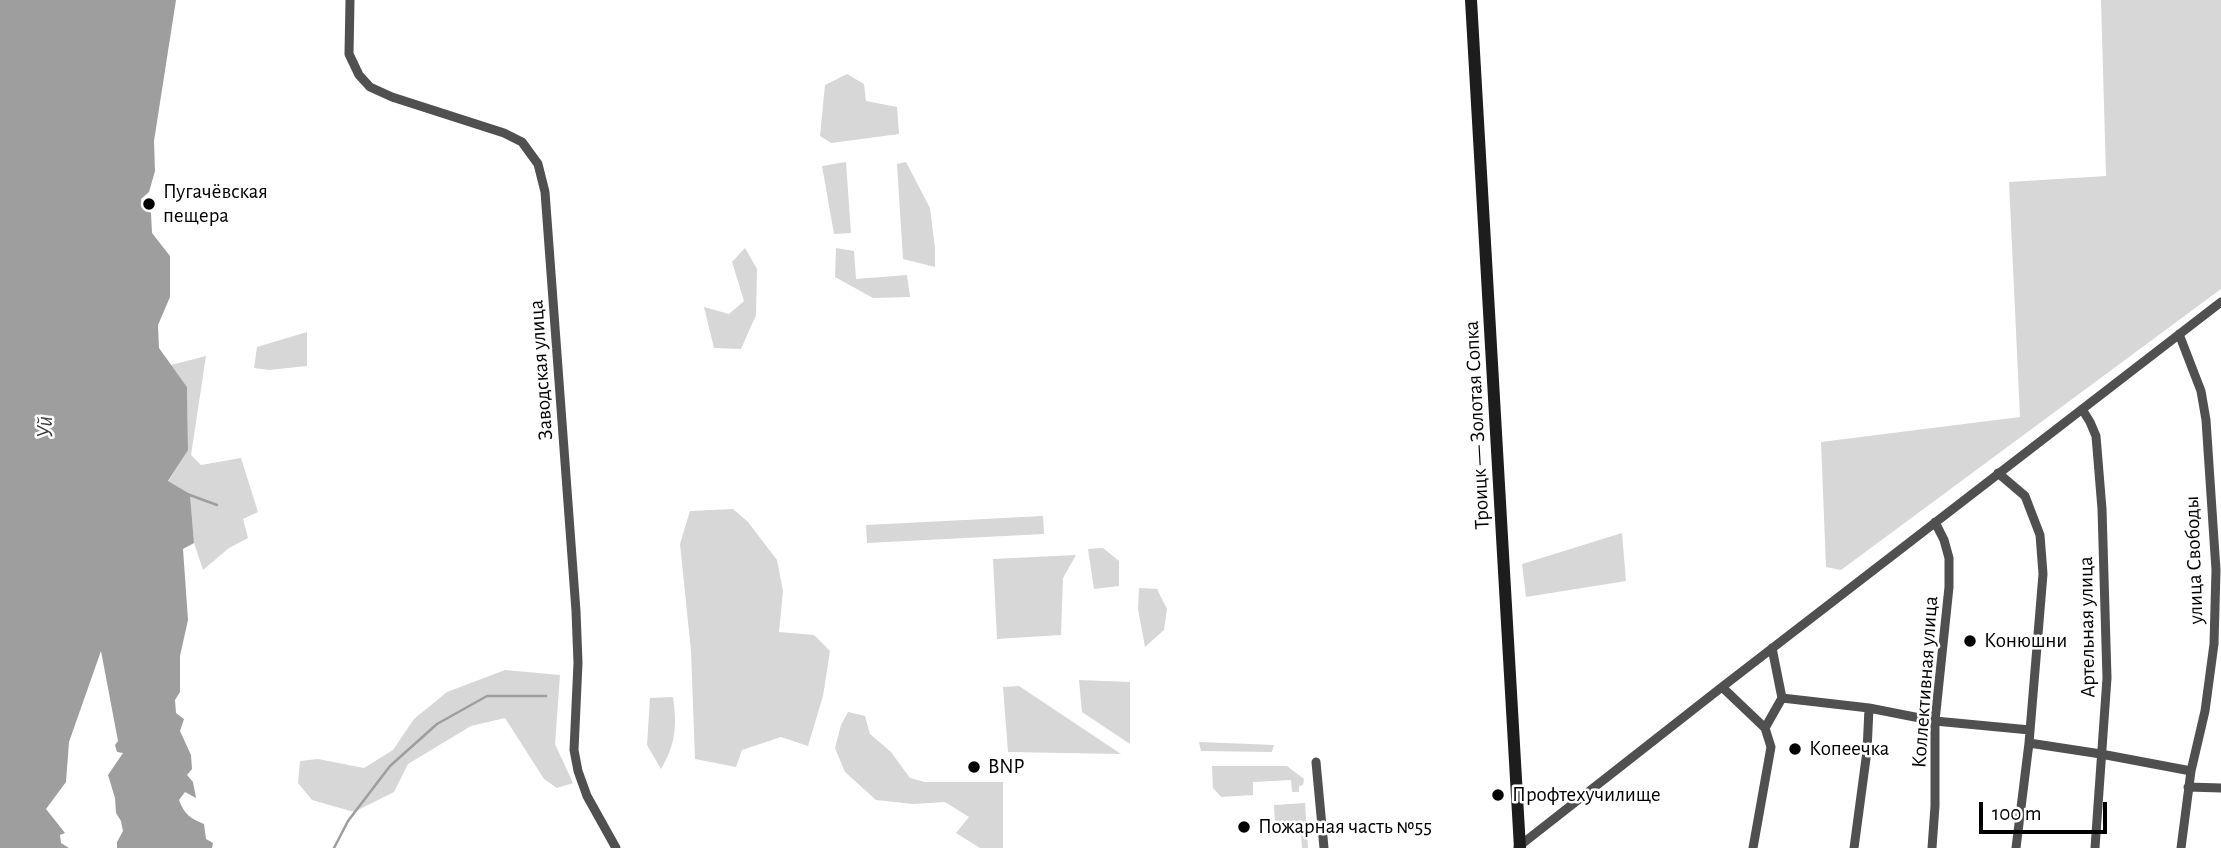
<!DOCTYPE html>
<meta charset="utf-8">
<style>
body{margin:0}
#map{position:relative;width:2221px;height:848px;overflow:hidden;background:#fff;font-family:"Alegreya Sans",sans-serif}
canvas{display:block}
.scale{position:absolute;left:1979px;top:802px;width:128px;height:32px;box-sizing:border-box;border:4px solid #000;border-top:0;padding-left:9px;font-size:21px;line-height:24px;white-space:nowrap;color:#000;-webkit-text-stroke:5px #fff;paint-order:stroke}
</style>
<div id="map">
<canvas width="2221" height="848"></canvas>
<div class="scale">100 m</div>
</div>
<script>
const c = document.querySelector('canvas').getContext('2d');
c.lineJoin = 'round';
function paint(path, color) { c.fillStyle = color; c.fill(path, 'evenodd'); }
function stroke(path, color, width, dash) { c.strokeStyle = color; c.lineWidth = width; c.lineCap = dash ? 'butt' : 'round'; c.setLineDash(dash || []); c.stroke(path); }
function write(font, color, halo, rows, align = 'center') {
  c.font = font + ' "Alegreya Sans",sans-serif'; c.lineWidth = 5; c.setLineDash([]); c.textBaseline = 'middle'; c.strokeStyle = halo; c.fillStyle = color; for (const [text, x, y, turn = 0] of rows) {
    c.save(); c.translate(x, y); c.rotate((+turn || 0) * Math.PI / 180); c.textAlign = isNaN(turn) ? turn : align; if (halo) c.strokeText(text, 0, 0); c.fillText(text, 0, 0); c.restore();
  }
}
paint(new Path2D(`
 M2101,0H2221V289L1841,570L1826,567L1821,442L2020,417L2009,182L2106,176Z
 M847,74L864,84L866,101L897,107L899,134L831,143L820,136L825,85Z
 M846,162L851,233L834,234L822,166Z
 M906,162L930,208L935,249V267L903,259L897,164Z
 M745,248L757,269L756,315L741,349L714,348L704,307L729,314L744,301L732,262Z
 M836,248L854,251L856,279L907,275L910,297L873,298L835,277Z
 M307,332V366L269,370L254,368L257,347Z
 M206,356L191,455L201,465L241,458L258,512L243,519L248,538L229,548L203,570L194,543L190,494L168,482L188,449L187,387L171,365Z
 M733,509L748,522L777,560L783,591L779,632L814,635L830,651L823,696L808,746L781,737L742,750L736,767L695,759L691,651L680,544L690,511Z
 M1043,516L1044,534L867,543L866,525Z
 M1622,533L1626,581L1526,597L1522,564Z
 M1103,548L1119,561V586L1094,589L1088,549Z
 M1076,555L1063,578L1061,635L997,639L993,559Z
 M1139,588L1157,589L1167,609L1164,630L1145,647L1138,609Z
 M505,670L560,675L555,744L573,783L557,788L544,779L505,718L471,726L408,764L394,792L354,812L312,800L298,783L300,761L318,759L364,768L393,750L414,719L447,692Z
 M1079,680L1130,682V744L1082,712Z
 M1019,686L1121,754L1008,752L1003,687Z
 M673,697C677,724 676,745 661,769L647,745L650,698Z
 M848,712L865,716L870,734L891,752L910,778L925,782H1003V848H980L956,833L969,817L945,802L913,804L876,800L845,772L835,748L841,725Z
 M1199,742L1274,745L1272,752L1201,751Z
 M1212,766H1287L1304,779L1303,785L1299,786V792H1292L1291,780L1253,782V795L1221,797L1213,788Z
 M1305,803L1308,848H1302L1300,821L1285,822V829H1279L1275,824L1274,805Z`), '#d7d7d7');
paint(new Path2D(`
 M0,0H176L154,141L155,171L149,192L141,199L142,204L151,213L152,233L170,256V297L158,325L159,348L187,387L188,450L168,481L190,494L194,543L183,549L188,620L180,656V692L175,700L176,713L184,719L180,731L191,755L192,769L187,775L193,782L196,798L185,792L179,800C184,814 191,819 204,824L206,839L213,843L212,848H117V842L123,831L121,821L116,813L115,798L108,775L123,753L117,752L115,745L118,741L101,651L69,742L66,782L46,809L65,833L60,835L61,843L69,848H0Z`), '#9e9e9e');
stroke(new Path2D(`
 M187,494L217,505
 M334,848L348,821L390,766L437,724L487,696H546`), '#9e9e9e', 2.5);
stroke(new Path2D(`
 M350,0L349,54L359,75L370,87L392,97L504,133L522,142L538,164L545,192L576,611L578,663L574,750L578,771L587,796L616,848
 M2179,334L2201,391L2206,420L2216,570L2214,644L2205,711L2191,771L2181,848
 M2082,409L2090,422L2096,436L2102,509L2107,678L2095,848
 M1998,473L2025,496L2040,535L2043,574L2029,743L2016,848
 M1772,648L1782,698
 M1722,687L1765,728L1771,747L1753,848
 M1869,708L1935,721L2030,730
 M1765,728L1782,698L1869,708L1867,751L1854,848
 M2029,743L2101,754L2191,771
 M1316,762L1324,848
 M2188,787L2221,788
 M1518,847L1722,687L2221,302
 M1932,848L1935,806V721L1949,587V558L1944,540L1935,522`), '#505050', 9);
stroke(new Path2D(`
 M1471,0L1520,848`), '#1d1d1d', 12);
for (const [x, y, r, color] of [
 [149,204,7,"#000"],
 [1970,641,7,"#000"],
 [1795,749,7,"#000"],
 [974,767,7,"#000"],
 [1498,795,7,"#000"],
 [1244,827,7,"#000"]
]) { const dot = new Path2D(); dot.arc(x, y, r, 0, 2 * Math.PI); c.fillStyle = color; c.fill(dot); stroke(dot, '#fff', 2.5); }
write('21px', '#000', '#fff', [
 ["Пугачёвская",163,192],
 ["пещера",163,216],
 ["Конюшни",1984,641],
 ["Копеечка",1809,749],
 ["BNP",988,767],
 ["Профтехучилище",1512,795],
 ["Пожарная часть №55",1258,827]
], 'left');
write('21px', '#000', '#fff', [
 ["Заводская улица",541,370,-94],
 ["Троицк — Золотая Сопка",1477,425,-93],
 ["улица Свободы",2194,560,-92],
 ["Артельная улица",2087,627,-91],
 ["Коллективная улица",1925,682,-86]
]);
write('italic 23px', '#3f3f3f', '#fff', [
 ["Уй",45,427,-90]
]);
</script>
